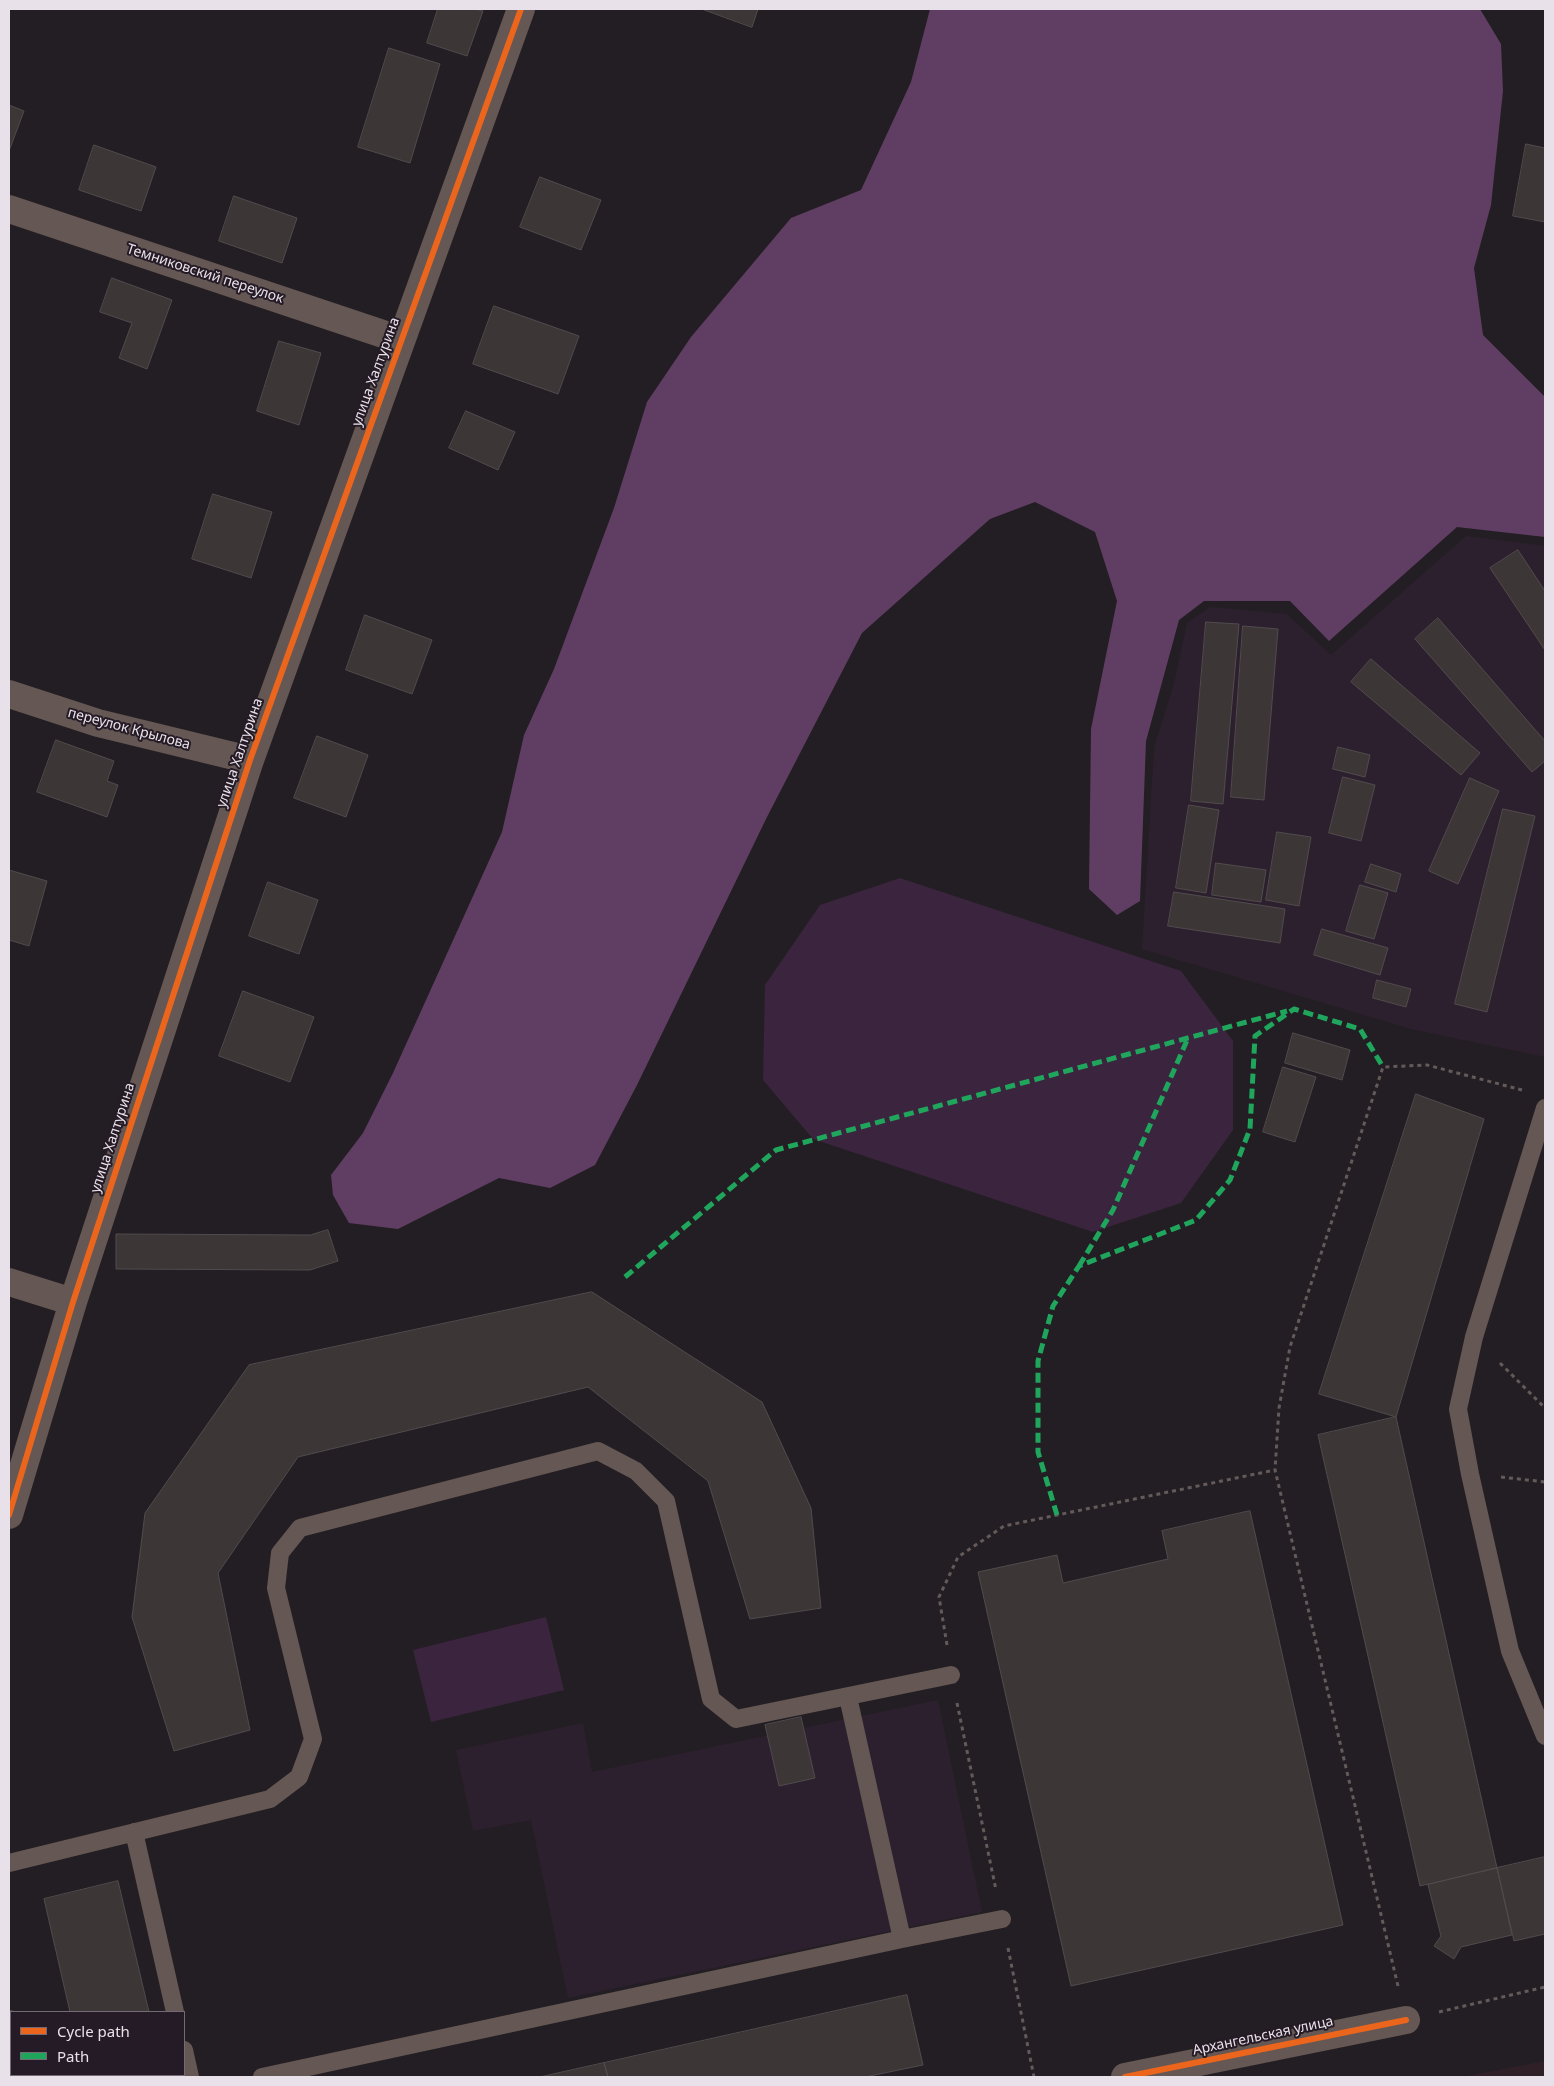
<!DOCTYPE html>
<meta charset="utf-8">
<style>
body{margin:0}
#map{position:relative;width:1554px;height:2086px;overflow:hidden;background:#231e23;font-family:"Noto Sans",sans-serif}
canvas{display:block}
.frame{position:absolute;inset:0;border:10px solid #e9e1e9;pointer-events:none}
.legend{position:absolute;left:10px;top:2011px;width:175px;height:65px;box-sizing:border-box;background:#251b26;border:1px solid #736a74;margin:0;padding:6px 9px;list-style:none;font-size:15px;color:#e9e1e9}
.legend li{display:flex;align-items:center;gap:10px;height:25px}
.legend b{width:25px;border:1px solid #736a74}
</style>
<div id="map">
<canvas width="1554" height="2086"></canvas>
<div class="frame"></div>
<ul class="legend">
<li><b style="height:6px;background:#eb651d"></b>Cycle path</li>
<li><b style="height:6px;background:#20a55d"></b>Path</li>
</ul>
</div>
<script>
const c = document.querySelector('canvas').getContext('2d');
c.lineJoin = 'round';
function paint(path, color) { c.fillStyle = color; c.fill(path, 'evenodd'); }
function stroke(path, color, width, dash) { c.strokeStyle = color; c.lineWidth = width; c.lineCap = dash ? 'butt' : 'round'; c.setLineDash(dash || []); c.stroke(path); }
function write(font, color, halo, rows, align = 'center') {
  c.font = font + ' "Noto Sans",sans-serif'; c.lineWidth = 4; c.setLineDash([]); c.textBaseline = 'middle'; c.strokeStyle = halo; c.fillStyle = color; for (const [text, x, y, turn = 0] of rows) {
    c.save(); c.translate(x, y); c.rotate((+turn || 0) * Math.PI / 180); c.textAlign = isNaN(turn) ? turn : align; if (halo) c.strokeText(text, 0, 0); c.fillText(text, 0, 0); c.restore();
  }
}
paint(new Path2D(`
 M1466,536L1545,546V1057L1411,1029L1142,949L1154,748L1174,683L1187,623L1210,607L1287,614L1331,655Z
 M938,1700L982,1912L568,1998L531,1820L473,1831L456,1750L583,1723L592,1772Z`), '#2d202e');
paint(new Path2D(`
 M1545,2061V2077H1461Z`), '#2f2028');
paint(new Path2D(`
 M900,878L1181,971L1233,1041V1130L1181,1203L1093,1232L813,1139L763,1080L765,985L820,905Z
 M546,1617L564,1690L431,1722L413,1650Z`), '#3b243e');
paint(new Path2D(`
 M930,9H1480L1501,44L1503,91L1491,205L1474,268L1483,335L1545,397V537L1457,527L1329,641L1290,601H1204L1179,620L1146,741L1140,901L1117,915L1089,889L1091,729L1117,601L1095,532L1035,502L990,519L862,633L767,817L637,1085L595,1165L550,1188L499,1178L398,1229L349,1223L333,1195L331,1175L363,1133L393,1073L502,832L524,735L554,669L614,508L647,402L691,337L791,218L861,190L911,82Z`), '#603e63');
const building = new Path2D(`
 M438,9H475L483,11L467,56L427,43Z
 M702,9H758L752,27Z
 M389,48L440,64L410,163L358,147Z
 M9,105L24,111L9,151Z
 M1526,144L1545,148V222L1513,216Z
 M94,145L156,167L141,211L79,190Z
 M540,177L601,200L581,250L520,227Z
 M234,196L297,218L282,263L219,241Z
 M112,278L172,300L147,369L119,358L132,323L100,312Z
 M494,306L579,336L558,394L473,364Z
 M279,341L321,353L299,425L257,411Z
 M466,411L515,432L498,470L449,448Z
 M213,494L272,512L251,578L192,559Z
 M1518,550L1545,591V650L1490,568Z
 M365,615L432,640L412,694L346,670Z
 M1438,618L1545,741V761L1532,772L1415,639Z
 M1206,622L1239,624L1223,804L1191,801Z
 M1243,626L1278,629L1264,800L1231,797Z
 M1371,659L1480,753L1461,775L1351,682Z
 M317,736L368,755L346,817L294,798Z
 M56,740L114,761L107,781L118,785L107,817L37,792Z
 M1338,747L1370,755L1365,777L1333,769Z
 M1343,777L1375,785L1361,841L1329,833Z
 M1470,778L1499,791L1458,884L1429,871Z
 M1189,805L1219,810L1206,893L1176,888Z
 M1503,809L1535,816L1487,1012L1455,1004Z
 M1277,832L1311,837L1299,906L1266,900Z
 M1216,863L1266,870L1261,902L1212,895Z
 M1371,864L1401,874L1396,892L1365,882Z
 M9,870L47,881L29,946L9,940Z
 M268,882L318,900L299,954L249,936Z
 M1360,885L1388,893L1374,939L1346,931Z
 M1174,892L1285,909L1280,943L1168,926Z
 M1322,929L1388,948L1380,975L1314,955Z
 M1377,980L1411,989L1406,1007L1373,998Z
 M243,991L314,1017L290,1082L219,1056Z
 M1293,1033L1350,1050L1342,1080L1285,1063Z
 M1283,1067L1316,1077L1295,1142L1263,1132Z
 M1416,1094L1484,1119L1396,1417L1319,1394Z
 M328,1230L338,1261L310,1270L116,1269V1234L310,1235Z
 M592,1292L762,1402L811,1508L821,1608L750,1619L708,1481L588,1387L298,1457L218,1573L250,1730L174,1751L132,1617L145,1513L249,1365Z
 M1396,1417L1497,1868L1420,1886L1318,1435Z
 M1250,1511L1343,1925L1071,1986L978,1572L1057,1555L1063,1583L1168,1559L1162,1531Z
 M801,1717L815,1778L779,1786L765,1725Z
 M1545,1857V1934L1514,1941L1497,1868Z
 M1497,1868L1512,1935L1461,1947L1454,1959L1434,1946L1441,1936L1428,1885Z
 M118,1881L149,2012H70L44,1899Z
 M907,1995L923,2065L865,2077H608L604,2063Z
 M604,2063L608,2077H540Z
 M85,2075H164V2077H85Z`);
paint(building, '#3c3637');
stroke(building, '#504b4c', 1);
stroke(new Path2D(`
 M1500,1363L1545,1408
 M1501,1477L1545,1482
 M947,1645L939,1597L958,1557L1004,1526L1275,1470
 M957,1703L996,1890
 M1008,1948L1034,2077
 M1398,1986L1275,1470L1279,1408L1290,1347L1383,1067L1427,1065L1522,1090
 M1439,2012L1545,1987`), '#645a59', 3, [4, 4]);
stroke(new Path2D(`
 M1545,1108L1474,1337L1458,1409L1470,1474L1510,1651L1545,1736
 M848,1697L902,1939L1002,1919
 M134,1832L175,2012
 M9,1863L270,1799L299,1777L313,1739L276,1588L280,1553L300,1528L598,1451L636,1471L666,1501L711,1699L736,1719L951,1675
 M184,2050L190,2077
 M262,2077L902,1939`), '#655753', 18);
stroke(new Path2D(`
 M9,209L401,340
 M9,694L98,723L250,760
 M9,1282L73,1302
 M9,1515L73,1302L250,760L521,9
 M9,2024L11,2036
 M19,2075L20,2077
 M1125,2077L1406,2020`), '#655753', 28);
stroke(new Path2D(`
 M1079,1266L1113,1210L1188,1038
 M625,1277L776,1150L1287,1011
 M1057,1515L1038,1452V1361L1053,1306L1079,1266L1196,1220L1230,1180L1250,1129L1255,1036L1294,1009L1360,1029L1383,1067`), '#20a55d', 5, [10, 5]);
stroke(new Path2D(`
 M9,1515L73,1302L250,760L521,9
 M1125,2077L1406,2020`), '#eb651d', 6);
write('14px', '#e9e1e9', '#251b26', [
 ["Темниковский переулок",205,274,18],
 ["улица Халтурина",376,372,-70],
 ["переулок Крылова",129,729,15],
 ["улица Халтурина",240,753,-71],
 ["улица Халтурина",113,1138,-72],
 ["Архангельская улица",1263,2036,-12]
]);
</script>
